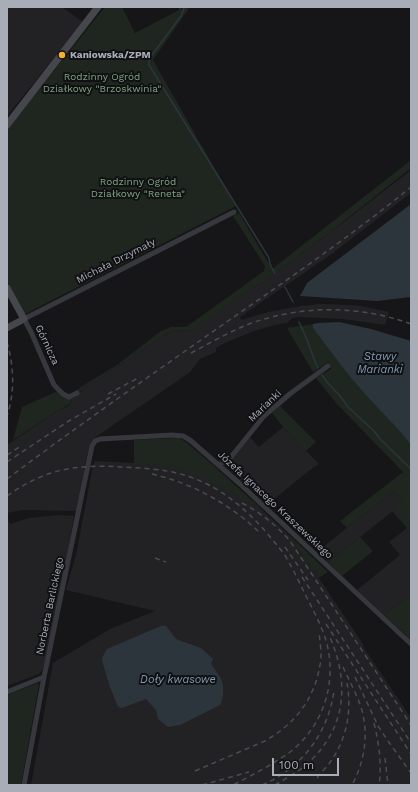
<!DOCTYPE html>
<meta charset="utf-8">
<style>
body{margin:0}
#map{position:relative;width:418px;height:792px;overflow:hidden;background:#161618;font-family:"Work Sans",sans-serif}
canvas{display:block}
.frame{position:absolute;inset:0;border:8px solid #a8adb8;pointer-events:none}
.scale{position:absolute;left:272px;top:758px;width:67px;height:18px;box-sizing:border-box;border:2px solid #a8adb8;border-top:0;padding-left:5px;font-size:12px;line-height:14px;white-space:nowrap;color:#a8adb8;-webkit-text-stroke:3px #111113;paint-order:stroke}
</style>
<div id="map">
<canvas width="418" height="792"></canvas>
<div class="frame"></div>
<div class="scale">100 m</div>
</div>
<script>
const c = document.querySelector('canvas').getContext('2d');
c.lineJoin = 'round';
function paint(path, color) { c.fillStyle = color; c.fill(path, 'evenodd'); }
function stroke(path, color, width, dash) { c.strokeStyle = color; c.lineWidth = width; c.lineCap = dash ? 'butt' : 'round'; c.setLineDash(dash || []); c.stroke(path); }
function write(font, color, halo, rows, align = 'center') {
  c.font = font + ' "Work Sans",sans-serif'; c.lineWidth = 4; c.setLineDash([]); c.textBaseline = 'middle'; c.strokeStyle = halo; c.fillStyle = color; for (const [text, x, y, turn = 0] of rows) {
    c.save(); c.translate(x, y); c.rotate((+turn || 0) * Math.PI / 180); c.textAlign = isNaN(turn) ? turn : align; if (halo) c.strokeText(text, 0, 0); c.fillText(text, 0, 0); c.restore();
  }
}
paint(new Path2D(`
 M7,7H62L83,22L7,116Z
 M411,170V193L333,253L240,317L241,320L268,312L300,306L322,304L350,305L361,306L389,312L385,325L343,319L301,317L292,318L287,323L275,325L254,331L227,342L216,348V352L200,359L190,372L93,439L90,445L86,461L77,511L23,510L7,513V445L56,412L70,405L72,399L74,398L84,388L128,360L165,334L172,331L179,330L189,331L254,287L264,282L345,221Z
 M283,427L319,464L310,470L268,504L224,465L250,437L259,447Z
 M179,438L187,443L212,464L287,533L312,568L363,644L364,648L411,718V785H31L53,663L110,629L155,611L66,590L76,555L93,465L95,461L134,463V440Z
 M393,491L403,503L360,537L328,562L318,551Z
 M57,515L74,516L64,572L43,669L39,674L7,686V517L10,524L29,518Z
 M411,525V594L384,615L357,590L400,555L389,542Z`), '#222225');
paint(new Path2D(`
 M105,7H122L135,33L179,10L178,7H190L153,60L236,206L25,314L7,281V129Z
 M411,160V168L329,233L264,282L254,287L193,330L189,331L179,330L172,331L165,334L128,360L84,388L72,399L70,404L56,412L13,440L22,407L60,390L69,395L76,391L81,387L117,365L161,331L171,327H186L264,271L265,266L233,216L239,213L272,269Z
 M313,324V328L336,359L401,431L411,445V525L407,528L392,511L402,502L393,491L347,528L340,521L403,472L336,403L316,378L331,369L329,362L313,372L287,328Z
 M280,406L316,442L306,451L283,427L272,413Z
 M179,438L187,443L262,509L207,480L179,469L134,463V440Z
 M287,533L328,572L319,578Z
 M360,537L373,551L342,576L328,562Z
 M411,594V640L384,615Z
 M38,683L39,684L21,785H7V695Z`), '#1e261f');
paint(new Path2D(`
 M411,204V297L377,301L300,296L307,283Z
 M339,322L371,329L411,341V445C398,427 381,412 366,395C347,374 330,351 313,328V324L319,323Z
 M161,626H166L176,639L201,648L213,659L211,664C219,676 225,680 223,696C222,699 222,702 220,705L180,725L168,727L158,719L156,710L146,699L122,708L118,707L110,687L103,664L102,658L107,649Z`), '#2c353c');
stroke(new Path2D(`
 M183,7L184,9L181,16L149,59V65L269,258L270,264L275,274
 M285,287L293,302
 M299,322L305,335L316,364L318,368
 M322,375L327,382L340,396L348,407L374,431L381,440L411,469`), '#2c353c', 1.5);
stroke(new Path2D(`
 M77,393L69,397L63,394L54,385L31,332L24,319L234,212
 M219,465L231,457L264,416L291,393L328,366
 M7,692L44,677
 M24,785L44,677L92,446L95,441L100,439L172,435L183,436L190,440L239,483L411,644`), '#37383d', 5);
stroke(new Path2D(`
 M7,125L98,7
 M7,288L24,319L7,328`), '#45474d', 7);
stroke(new Path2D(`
 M7,342C14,367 15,392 7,416
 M191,353C210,343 229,332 249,324C301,305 359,305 411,324
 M108,394L140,377
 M7,455L21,446
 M7,462L67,422L116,394
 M152,474C192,483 232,505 261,534
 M7,479C79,425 154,373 228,321C290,278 352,235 411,187
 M7,496C45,469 76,464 121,467C142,468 164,469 184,475C218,485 244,507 267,533C273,541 280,548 286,557C293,569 299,582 305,594C313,610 322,626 327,644C336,681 325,720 297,746C289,754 279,759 270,765C258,772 245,779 233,785
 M242,503C261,513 276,525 290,541L411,725
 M285,547L308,580
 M155,558L166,562
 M302,577L411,743
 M326,624L411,754
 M343,667C349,680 356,693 361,707C369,733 365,761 352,785
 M355,677L378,726L388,741L411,773
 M374,723C379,744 382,764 379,785
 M385,758L388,785
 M195,771L265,741C291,726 310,705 318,675C319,669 321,663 321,657C321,649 320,640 319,633
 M317,778C321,772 327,767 331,761C347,738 352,710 347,683
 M202,785L249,772
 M262,785C302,768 328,733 334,691
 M275,785C285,779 296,773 306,765C347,729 350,682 329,635`), '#4a4c52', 1.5, [5, 4]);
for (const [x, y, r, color] of [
 [62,55,4,"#f2b134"]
]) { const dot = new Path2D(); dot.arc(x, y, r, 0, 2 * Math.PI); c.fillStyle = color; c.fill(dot); stroke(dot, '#111113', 1.5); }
write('bold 10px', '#a8adb8', '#111113', [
 ["Kaniowska/ZPM",70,55]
], 'left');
write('10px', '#7fa381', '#111113', [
 ["Rodzinny Ogród",102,77],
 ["Działkowy \"Brzoskwinia\"",102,89],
 ["Rodzinny Ogród",138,182],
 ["Działkowy \"Reneta\"",138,194]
]);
write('10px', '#a8adb8', '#111113', [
 ["Michała Drzymały",116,261,-27],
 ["Górnicza",47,345,65],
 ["Marianki",265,406,-44],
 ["Józefa Ignacego Kraszewskiego",275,505,43],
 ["Norberta Barlickiego",50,606,-78]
]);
write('italic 11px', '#7f9bb3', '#111113', [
 ["Stawy",380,357],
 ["Marianki",380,370],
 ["Doły kwasowe",178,680]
]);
</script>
